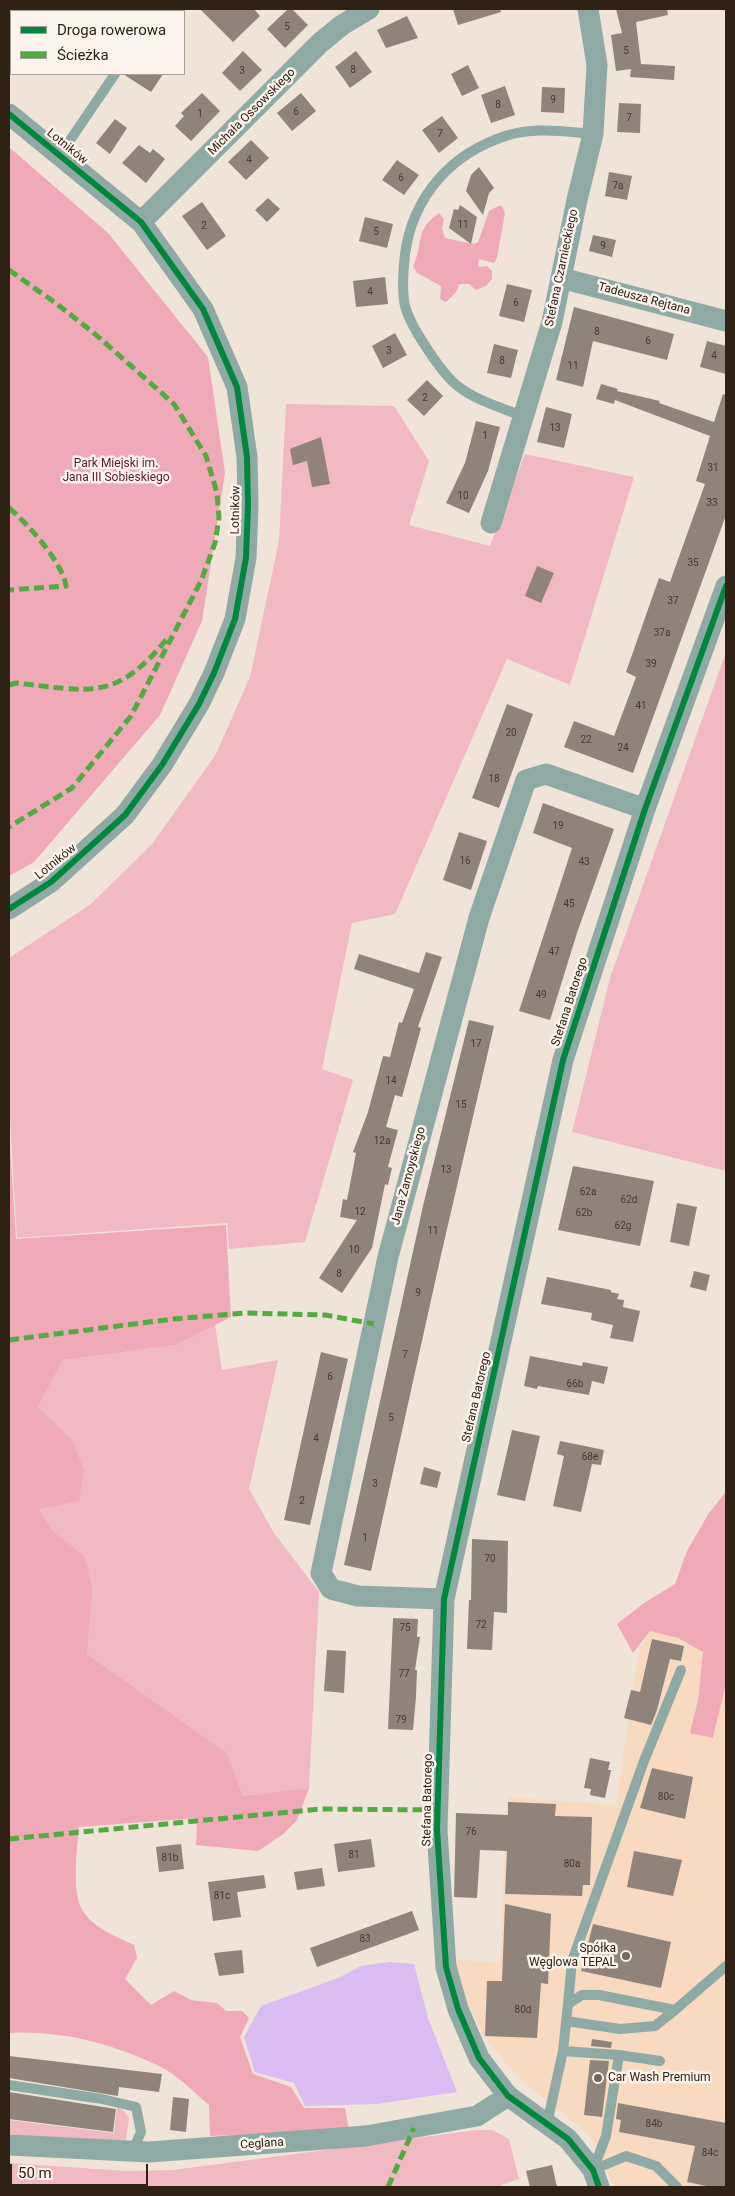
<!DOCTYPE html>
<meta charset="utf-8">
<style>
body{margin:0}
#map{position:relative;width:735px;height:2196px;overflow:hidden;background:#f0e4d9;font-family:Roboto,sans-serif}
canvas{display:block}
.frame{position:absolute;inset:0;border:10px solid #2f2215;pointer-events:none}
.legend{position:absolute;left:10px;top:10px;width:175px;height:65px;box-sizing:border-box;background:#fbf3ec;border:1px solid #a99f96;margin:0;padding:6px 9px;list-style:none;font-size:15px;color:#2f2215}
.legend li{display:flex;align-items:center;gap:10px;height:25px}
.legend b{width:25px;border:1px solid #a99f96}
.scale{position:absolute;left:10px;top:2164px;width:138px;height:22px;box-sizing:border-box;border:2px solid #2f2215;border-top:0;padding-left:6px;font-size:15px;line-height:18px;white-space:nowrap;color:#2f2215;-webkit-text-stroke:4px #fbf3ec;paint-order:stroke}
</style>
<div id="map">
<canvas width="735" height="2196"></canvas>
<div class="frame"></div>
<ul class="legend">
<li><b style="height:6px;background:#00873e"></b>Droga rowerowa</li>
<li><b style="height:6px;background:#54aa42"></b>Ścieżka</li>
</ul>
<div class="scale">50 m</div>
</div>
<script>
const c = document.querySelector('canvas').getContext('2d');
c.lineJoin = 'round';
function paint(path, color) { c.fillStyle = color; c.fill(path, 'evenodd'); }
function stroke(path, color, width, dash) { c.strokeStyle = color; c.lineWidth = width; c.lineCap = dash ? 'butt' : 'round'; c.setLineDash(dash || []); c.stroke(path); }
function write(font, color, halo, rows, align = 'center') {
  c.font = font + ' Roboto,sans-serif'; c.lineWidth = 5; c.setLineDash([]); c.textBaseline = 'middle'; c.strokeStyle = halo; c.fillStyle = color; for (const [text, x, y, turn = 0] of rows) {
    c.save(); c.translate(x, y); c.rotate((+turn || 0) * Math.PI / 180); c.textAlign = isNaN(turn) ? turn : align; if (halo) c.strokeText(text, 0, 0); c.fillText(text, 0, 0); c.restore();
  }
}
paint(new Path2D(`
 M649,1631L678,1638L703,1652L698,1700L690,1733L713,1738L726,1683V2187H614L589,2134L520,2080L484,2036L465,1999L455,1960L500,1962L507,1797L616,1805L638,1656Z`), '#f8dac0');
paint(new Path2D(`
 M286,404L394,406L429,461L409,525L490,546L525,454L634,477L570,685L507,659L395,914L352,923L322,1069L353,1080L305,1242L229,1249L227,1223L17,1238L9,1100V958L91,904L152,844L216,754L250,677L279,541Z
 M726,652V1171L572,1132L610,978Z
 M215,1325L222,1370L278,1360L249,1489L274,1533L319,1592L309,1788L243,1796L227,1753L87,1654L93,1589L84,1557L53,1531L39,1509L38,1407L63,1360L176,1345Z
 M117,2108L123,2110L129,2118L126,2140L84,2142L9,2134V2120L114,2133Z
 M477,2130H492L509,2139L519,2179L501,2185V2187H9V2163L126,2171L173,2170Z`), '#f1b9c1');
paint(new Path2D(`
 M9,147L108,233L208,357L225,473L202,621L160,715L34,862L9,876Z
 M498,206H502L505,213L497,258L494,263L479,259L478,264L479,267L487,266L492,271V279L486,286L476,290L469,284H460L456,292L446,302L440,299L441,286L417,273L413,266C424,244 414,230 439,213L444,219L442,229L445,238L474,244L478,242L489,211Z
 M9,1130L16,1239L226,1225L231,1317L176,1345L63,1360L38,1407L72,1440L84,1470L79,1501L39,1509L53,1531L84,1556L93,1589L87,1654L227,1753L243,1796L309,1788L297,1820L282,1835L258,1851L196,1845L197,1818L79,1827C77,1849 71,1893 83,1911C93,1928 117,1937 134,1945L137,1958L125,1979L151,2005L174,1991L191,2000L217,2003L226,2011H242L249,2018L240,2037L253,2074L291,2087L304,2108H345L349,2131L210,2136L209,2105C194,2093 178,2075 161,2067C114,2044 61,2030 9,2033Z
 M726,1492V1683L713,1738L690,1733L698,1700L703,1652L678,1638L650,1631L633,1653L617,1624L644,1603L675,1584L687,1551L709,1513Z`), '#efa9b7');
paint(new Path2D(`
 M390,1962L414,1964L428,2018L457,2092L376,2104L305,2106L294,2083L255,2072L244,2037L261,2006L338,1978L361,1966Z`), '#d8bcf2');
paint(new Path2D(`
 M200,9H254L260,16L233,42Z
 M288,9H292L308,25L285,48L267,29Z
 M453,9H500L501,12L458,25Z
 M616,9H667L668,15L636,22L641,64L675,66L674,80L630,77L631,69L616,71L611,35L622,33Z
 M407,16L418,38L386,48L377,30Z
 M243,51L262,70L240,91L222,73Z
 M356,51L372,72L350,88L335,67Z
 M468,65L479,88L462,96L451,74Z
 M123,74H163L151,92Z
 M505,86L515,115L491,123L481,95Z
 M542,87L565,88L564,113L541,112Z
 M202,93L220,111L191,141L175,126L184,116L181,113Z
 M301,93L316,111L292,131L277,113Z
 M619,103L641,104L640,133L617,132Z
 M442,116L458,138L439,153L422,130Z
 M115,119L127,128L110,154L96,143Z
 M251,140L269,158L246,180L228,162Z
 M139,145L150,153L153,149L165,159L146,183L122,163Z
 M397,160L419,175L404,195L382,180Z
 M479,167L494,188L489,193L483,215L466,191L471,175Z
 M609,172L632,176L627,200L605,196Z
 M268,198L280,209L267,222L255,210Z
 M202,202L226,236L207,250L182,216Z
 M460,205L477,217L471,244L449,228L454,209L458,210Z
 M365,217L393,224L387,248L359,241Z
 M593,235L616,240L612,257L589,251Z
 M385,277L388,304L356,307L353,281Z
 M507,284L532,290L524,322L499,316Z
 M574,307L674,334L667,360L593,341L583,387L556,380Z
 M395,333L407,355L383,368L372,346Z
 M707,341L726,346V374L700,367Z
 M494,344L518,350L511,378L487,373Z
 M427,380L443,396L424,416L407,400Z
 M601,384L618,389L617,391L660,401L659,403L714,422L723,394L726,395V515L633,773L564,747L574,721L614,736L636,677L626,672L659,578L670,582L705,484L696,481L710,436L615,400L614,404L596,399Z
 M546,407L572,414L564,448L537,442Z
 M476,421L500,427L488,471L469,513L446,503L465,463Z
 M321,437L330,484L312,487L307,461L293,465L290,449Z
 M537,566L554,573L541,603L525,596Z
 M507,704L533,714L499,808L472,798Z
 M543,803L614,829L577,933L550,1020L519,1011L572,848L533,833Z
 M459,832L487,841L471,890L443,880Z
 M426,952L442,957L418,1027L421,1028L402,1097L395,1095L386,1127L398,1130L388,1167L392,1168L388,1185L385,1184L372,1248L342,1293L319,1278L357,1220L340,1217L343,1199L347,1200L356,1153L353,1152L368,1112L383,1056L390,1057L399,1022L402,1023L414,989L354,969L359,954L419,973Z
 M469,1020L494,1026L441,1255L371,1571L344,1565L423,1206Z
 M573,1166L654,1181L640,1246L558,1230Z
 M677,1203L697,1207L689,1246L670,1242Z
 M694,1271L710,1275L706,1291L690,1287Z
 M547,1277L611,1290V1292L619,1294L617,1299L624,1300L623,1307L640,1311L633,1342L610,1338L613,1325L591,1320L592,1313L541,1304Z
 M321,1352L348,1359L310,1525L284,1520Z
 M530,1356L582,1366L583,1362L608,1367L604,1384L592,1381L589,1395L538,1386L537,1389L524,1386Z
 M512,1430L540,1436L525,1501L497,1495Z
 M560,1441L604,1450L601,1465L592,1464L581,1512L553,1506L564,1456L557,1454Z
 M424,1467L441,1472L437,1488L420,1484Z
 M472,1539L508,1541L507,1613L494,1612L492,1650L467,1649L469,1600H471Z
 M393,1618L418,1619L417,1637H420L415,1670H417L416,1697L413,1730L388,1729Z
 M652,1639L684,1646L681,1661L670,1659L657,1710L651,1725L624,1718L631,1690L640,1692Z
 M327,1650L346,1651L344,1693L324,1691Z
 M590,1758L610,1762L608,1770H611L605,1798L590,1795L591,1789L584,1788Z
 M652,1768L693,1777L685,1819L640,1808Z
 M508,1802L556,1804L555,1816L592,1817L590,1885H583L582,1896L505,1894L507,1851L480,1850L477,1898L454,1897L456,1813L508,1815Z
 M371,1839L375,1867L338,1872L334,1844Z
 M181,1844L184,1869L159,1872L156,1847Z
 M634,1851L682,1860L673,1896L627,1887Z
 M322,1868L325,1886L297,1890L294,1872Z
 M264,1875L266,1888L237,1892L241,1917L213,1921L208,1882Z
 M505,1904L551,1914L548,1984L541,1983L537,2038L485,2036L487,1981H502Z
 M412,1911L419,1930L317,1967L310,1948Z
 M593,1924L671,1942L661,1988L581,1971Z
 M242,1950L244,1973L219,1976L214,1953Z
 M592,2039L612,2042L611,2048L591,2046Z
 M9,2056L162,2074L159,2092L119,2087L118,2096L9,2078Z
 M590,2060L609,2061L602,2117L584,2115Z
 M9,2092L116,2109L113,2132L9,2119Z
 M173,2097L189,2099L186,2132L170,2130Z
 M618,2103L726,2123V2187H711L687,2182L695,2146L619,2132L621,2120L616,2119Z
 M552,2165L557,2187H530L526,2171Z`), '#8f837a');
stroke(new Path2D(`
 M157,11L159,9
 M60,155L115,74
 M524,417C503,408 477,401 459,387C447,378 438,365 430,353C420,338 410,323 405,306C402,293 403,277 404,264C408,207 442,160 497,139C529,126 560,131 593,134
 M568,2004L572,1961L644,1761L681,1670
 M566,2021L620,2029L655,2026L675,2010
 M563,2051L619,2055
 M9,2085L102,2099L136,2107L141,2132L132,2152
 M547,2124L563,2051L568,2004L582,1995H599L675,2010L726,1966
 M593,2170L606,2136L619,2055L660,2061
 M593,2170L626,2156L656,2166L677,2187`), '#8faaa4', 10);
stroke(new Path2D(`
 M9,114L141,222L203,309L237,387L247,457L248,505L246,558L235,619L214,673L199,704L162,765L125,815L51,882L9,909
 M141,222L320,43L342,25L369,9
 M561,278L726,321
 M491,523L552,322L577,200L593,134L597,65L588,9
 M444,1599L358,1596L331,1589L321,1573L388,1257L479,918L526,780L546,774L645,809
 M9,2145L149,2152L366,2136L477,2116L508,2096
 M599,2187L593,2170L568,2139L508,2096L479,2058L458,2009L446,1967L437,1830L444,1599L563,1060L645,809L726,586`), '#8faaa4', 21);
stroke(new Path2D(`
 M9,270L57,304L95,334L174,404L206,456L217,493L219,518L215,543L201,581L131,716L72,788L9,827
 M9,508C27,523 63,563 66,586L9,590
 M9,685L16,683C90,691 115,702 167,639
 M9,1340L173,1319L244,1313L325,1315L374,1324
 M9,1839L321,1809L438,1810
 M388,2187L414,2128`), '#54aa42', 5, [10, 5]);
stroke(new Path2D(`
 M9,114L141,222L203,309L237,387L247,457L248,505L246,558L235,619L214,673L199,704L162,765L125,815L51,882L9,909
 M599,2187L593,2170L568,2139L508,2096L479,2058L458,2009L446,1967L437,1830L444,1599L563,1060L645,809L726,586`), '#00873e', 6);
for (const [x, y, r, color] of [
 [626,1956,5,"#73665a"],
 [598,2078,5,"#73665a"]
]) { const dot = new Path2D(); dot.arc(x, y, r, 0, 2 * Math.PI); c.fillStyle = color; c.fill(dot); stroke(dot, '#fbf3ec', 2); }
write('10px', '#473a2e', null, [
 ["5",287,27],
 ["5",626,51],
 ["8",353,70],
 ["3",242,71],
 ["9",553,100],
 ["8",498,105],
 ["6",296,112],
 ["1",200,114],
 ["7",629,118],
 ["7",440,134],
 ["4",249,160],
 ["6",401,178],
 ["7a",618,186],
 ["11",463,225],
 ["2",204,226],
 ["5",376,232],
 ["9",603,246],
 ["4",370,292],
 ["6",516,303],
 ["8",597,332],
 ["6",648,341],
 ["3",389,351],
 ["4",714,356],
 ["8",502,361],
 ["11",573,366],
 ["2",425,398],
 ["13",555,428],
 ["1",485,436],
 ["31",713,468],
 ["10",463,496],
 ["33",712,503],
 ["35",693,563],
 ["37",673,601],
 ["37a",662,633],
 ["39",651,664],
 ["41",641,706],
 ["20",511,733],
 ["22",586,740],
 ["24",623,748],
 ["18",494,779],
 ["19",558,826],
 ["16",465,861],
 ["43",584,862],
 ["45",569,904],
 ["47",554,952],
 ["49",541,995],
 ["17",476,1044],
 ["14",391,1081],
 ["15",461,1105],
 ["12a",382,1141],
 ["13",446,1170],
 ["62a",588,1192],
 ["62d",629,1200],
 ["12",360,1212],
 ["62b",584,1213],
 ["62g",623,1226],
 ["11",433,1231],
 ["10",354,1250],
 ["8",339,1274],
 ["9",418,1293],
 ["7",405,1355],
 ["6",330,1377],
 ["66b",575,1384],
 ["5",391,1418],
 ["4",316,1439],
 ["68e",590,1457],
 ["3",375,1484],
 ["2",302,1501],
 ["1",365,1538],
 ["70",490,1559],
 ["72",481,1625],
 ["75",405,1628],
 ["77",404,1674],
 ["79",401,1720],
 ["80c",666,1797],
 ["76",471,1832],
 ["81",354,1855],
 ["81b",170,1858],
 ["80a",572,1864],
 ["81c",222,1896],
 ["83",365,1939],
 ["80d",523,2010],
 ["84b",654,2124],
 ["84c",710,2153]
]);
write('12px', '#2f2215', '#fbf3ec', [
 ["Michała Ossowskiego",252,112,-45],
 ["Lotników",67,147,39],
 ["Stefana Czarnieckiego",562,268,-78],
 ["Tadeusza Rejtana",644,299,15],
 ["Lotników",236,510,-89],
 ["Lotników",56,862,-39],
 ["Stefana Batorego",570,1002,-72],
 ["Jana Zamoyskiego",409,1176,-75],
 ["Stefana Batorego",477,1397,-77],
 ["Stefana Batorego",428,1800,-89],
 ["Ceglana",262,2144,-4]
]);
write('12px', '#611832', '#fbf3ec', [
 ["Park Miejski im.",116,464],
 ["Jana III Sobieskiego",116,478]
]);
write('12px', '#2f2215', '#fbf3ec', [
 ["Spółka",616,1949],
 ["Węglowa TEPAL",616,1963],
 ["Car Wash Premium",608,2078,"left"]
], 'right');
</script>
